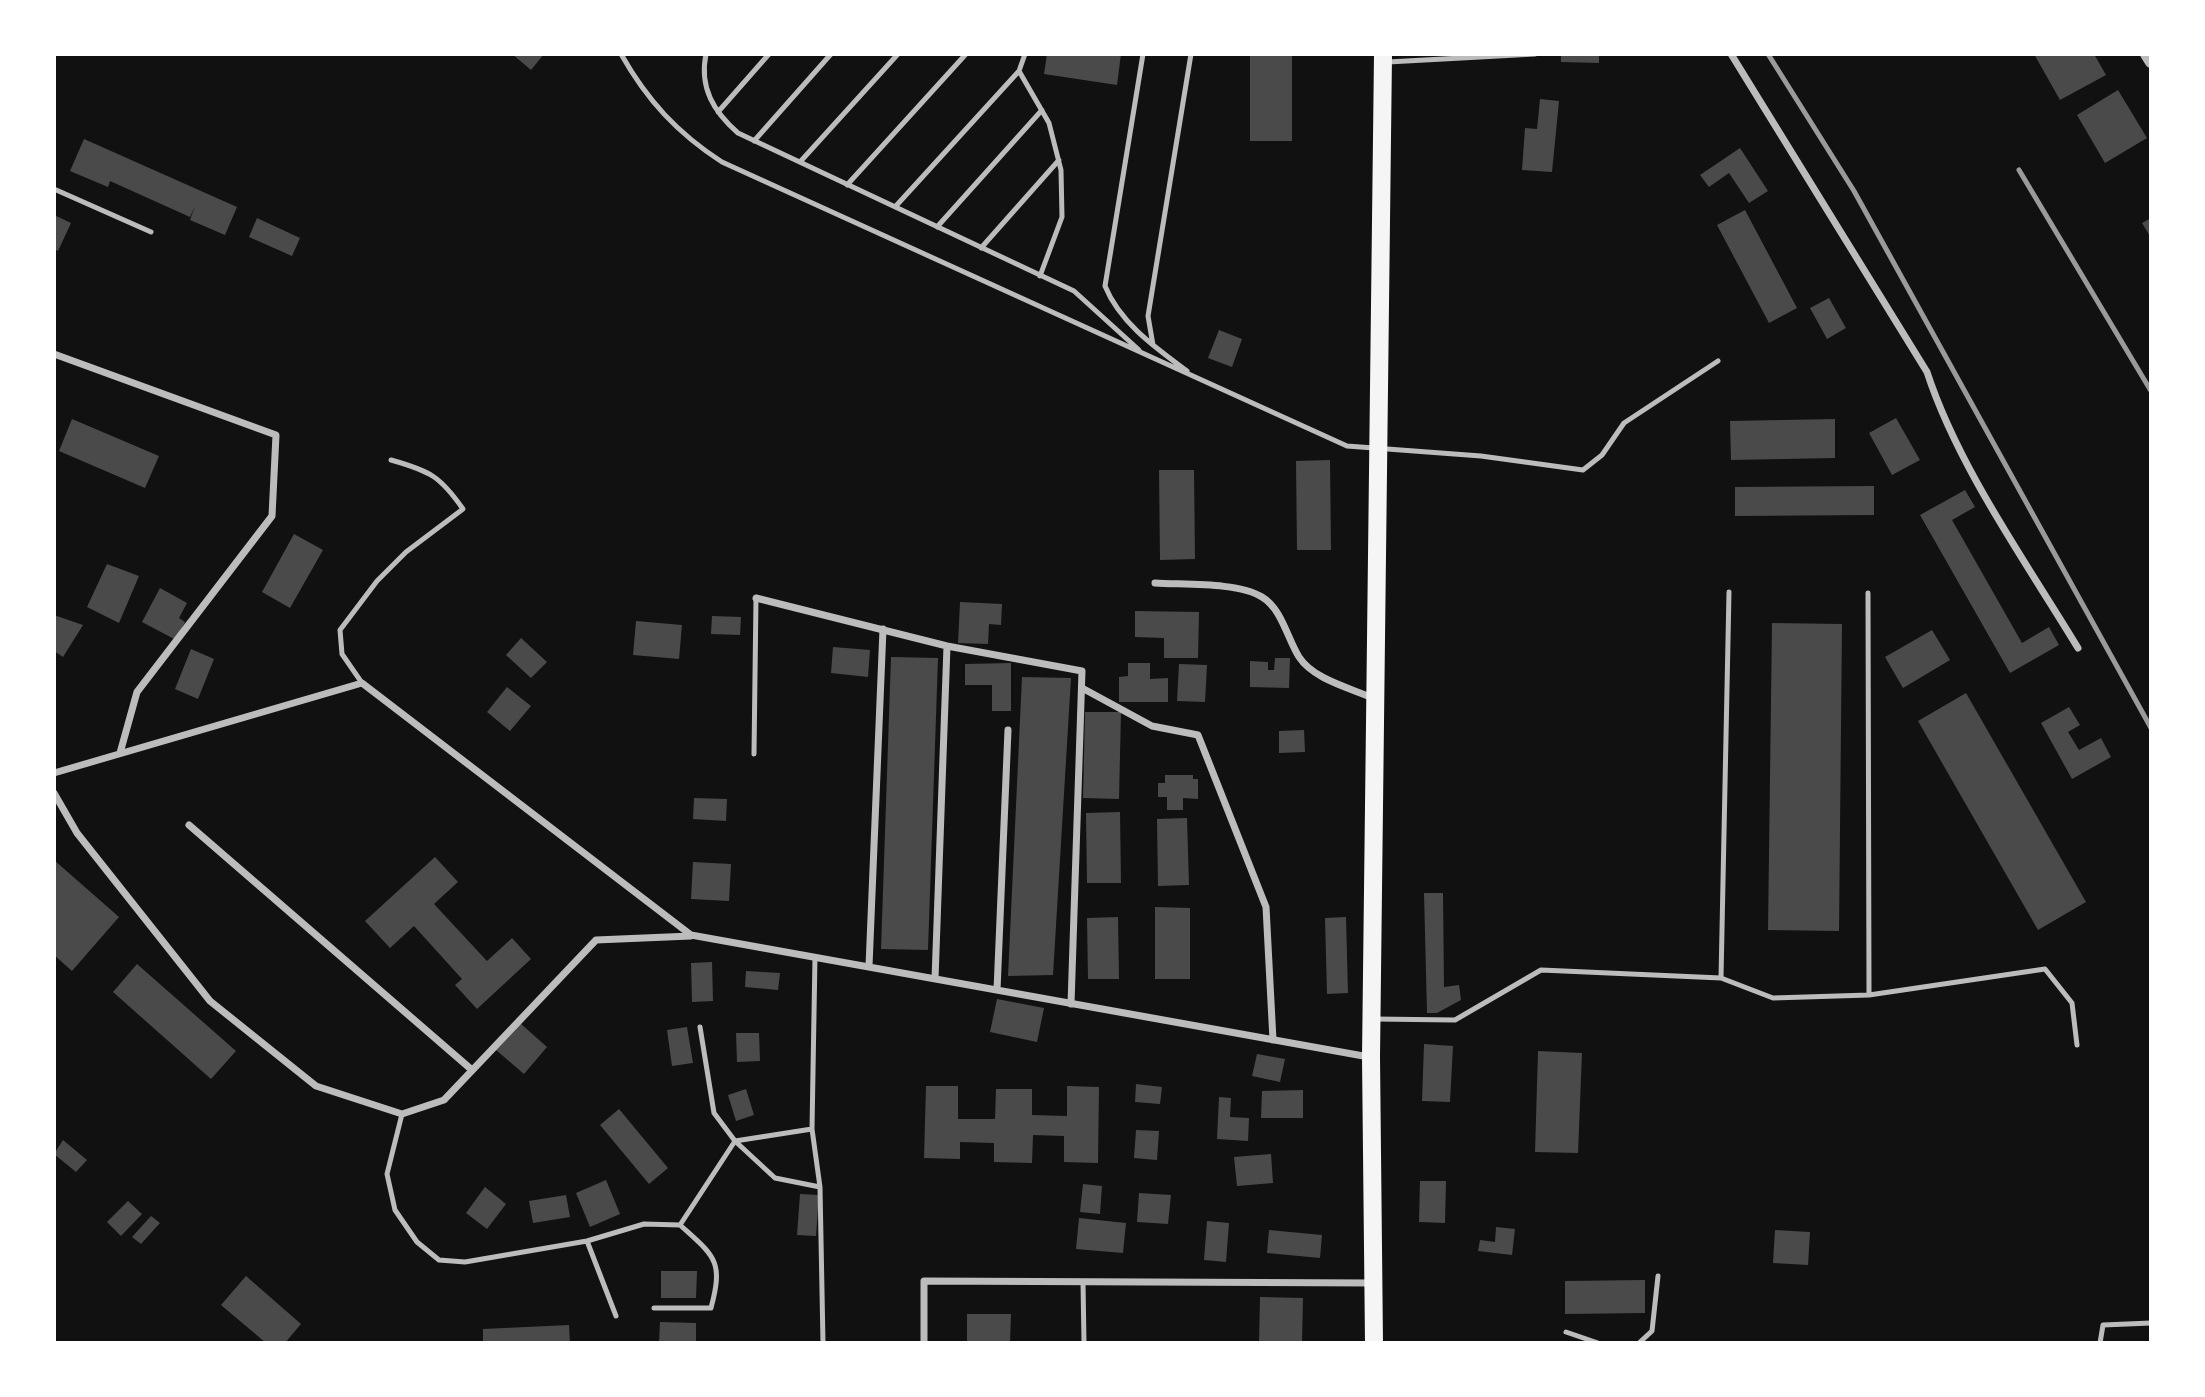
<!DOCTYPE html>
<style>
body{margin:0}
#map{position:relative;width:2205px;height:1397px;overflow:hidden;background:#111;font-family:"Nunito Sans",sans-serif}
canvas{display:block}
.frame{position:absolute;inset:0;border:56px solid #fff;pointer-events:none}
</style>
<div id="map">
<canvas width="2205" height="1397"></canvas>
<div class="frame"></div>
</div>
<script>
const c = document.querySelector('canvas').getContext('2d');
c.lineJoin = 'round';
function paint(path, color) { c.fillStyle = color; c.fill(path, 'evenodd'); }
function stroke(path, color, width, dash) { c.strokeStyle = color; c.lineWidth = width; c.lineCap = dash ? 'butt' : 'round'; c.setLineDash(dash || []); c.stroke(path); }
paint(new Path2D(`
 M512,54H544L531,70Z
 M1047,54H1121L1117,85L1044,74Z
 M1250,54H1292V141H1250Z
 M1561,54H1599V63L1561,62Z
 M2034,54H2094L2106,75L2060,100Z
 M2118,90L2147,138L2105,163L2077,115Z
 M1540,99L1559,101L1552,172L1522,170L1525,128L1537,129Z
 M84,139L237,207L225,235L190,220L195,206L190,217L110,181L108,187L70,171Z
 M1740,148L1768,191L1749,203L1729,173L1709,187L1700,175Z
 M1745,210L1797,308L1769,323L1717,225Z
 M54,215L71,223L58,251L54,249Z
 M257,218L300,238L292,256L249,237Z
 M2151,218V238L2142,223Z
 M1829,298L1846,328L1827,339L1810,308Z
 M1219,330L1242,339L1232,367L1208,358Z
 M1896,418L1920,460L1892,475L1869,433Z
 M72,419L159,456L145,488L59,451Z
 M1835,419V458L1731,460L1730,421Z
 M1330,460L1331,550H1297L1296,461Z
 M1159,470H1194L1195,559L1160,560Z
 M1874,486V515L1735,516V487Z
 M1965,490L1975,507L1952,520L2022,643L2049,627L2059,645L2010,673L1920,515Z
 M294,534L323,550L290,608L262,592Z
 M107,564L139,576L119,623L87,607Z
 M160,588L187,603L179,618L185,622L176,640L142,622Z
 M960,602L1002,604L1001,625L989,624L988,644L958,643Z
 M1135,611L1199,612L1198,658H1164V638L1135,637Z
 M54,615L83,625L63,657L54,651Z
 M712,616L741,617L740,635L711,634Z
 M636,621L682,625L679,659L633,655Z
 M1772,623L1842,624L1839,931L1768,930Z
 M1932,630L1950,660L1903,688L1885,657Z
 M521,638L547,662L531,678L506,655Z
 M833,647L870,650L868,677L831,673Z
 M191,649L214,659L198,699L175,689Z
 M891,657L938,658L928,950L881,949Z
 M1275,658H1290L1289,688L1250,687V661L1268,662V670H1274Z
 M1011,663V711H992V685H965V664Z
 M1128,663H1150V679L1168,678V702H1119V677L1128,676Z
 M1179,664L1207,665L1205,702L1177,701Z
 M1022,677L1071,678L1053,975L1008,976Z
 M507,687L531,706L510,731L487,712Z
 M1966,693L2086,902L2038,930L1918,721Z
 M2069,707L2080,725L2068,732L2079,750L2101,738L2111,757L2072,779L2041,723Z
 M1085,712H1121L1119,799L1083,798Z
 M1304,730L1305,752L1279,753V731Z
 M1165,775H1193V779H1198V799L1183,798V810H1167V797H1158V783H1165Z
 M694,798L727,799L726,821L693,819Z
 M1120,812L1121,883H1087L1086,813Z
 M1187,818L1189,885L1158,886L1157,819Z
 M435,857L458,882L434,904L487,961L512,938L531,959L477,1009L455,985L462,979L414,926L390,948L365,921Z
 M54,860L119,917L72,971L54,955Z
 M693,862L731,864L729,901L691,899Z
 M1424,893H1443L1444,987L1459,985L1461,1000L1437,1013H1427Z
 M1155,907L1190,908V979H1155Z
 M1118,917L1119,979H1088L1087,918Z
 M1346,917L1348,993L1327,994L1325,918Z
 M712,962L713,1001L692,1002L691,963Z
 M137,964L236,1051L211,1079L113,992Z
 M746,971L780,973L778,990L745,987Z
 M997,999L1044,1008L1037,1042L990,1032Z
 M520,1023L547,1047L524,1074L496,1050Z
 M687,1027L693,1063L672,1066L667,1030Z
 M736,1033H759L760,1061L737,1062Z
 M1424,1044L1453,1046L1450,1102L1422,1101Z
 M1538,1051L1582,1053L1578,1153L1535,1152Z
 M1257,1054L1285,1059L1280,1082L1252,1076Z
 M1136,1084L1162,1087L1160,1104L1135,1102Z
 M926,1086H958V1119H995L996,1089H1032V1115L1067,1116V1086L1099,1087L1098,1163L1064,1162V1136L1033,1135L1032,1163L994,1162V1143L960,1142V1159L924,1158Z
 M746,1089L754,1115L736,1121L728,1095Z
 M1303,1090V1118H1261L1262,1091Z
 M1219,1097L1231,1098L1230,1117L1249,1118L1248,1141L1217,1139Z
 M619,1109L668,1168L649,1184L600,1125Z
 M1136,1130L1159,1131L1157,1160L1134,1158Z
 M63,1140L87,1160L76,1172L54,1154Z
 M1271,1154L1273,1183L1237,1186L1234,1157Z
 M606,1180L620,1214L590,1227L576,1193Z
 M1420,1181H1446L1445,1223L1419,1222Z
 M1083,1184L1102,1186L1100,1214L1080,1212Z
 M485,1187L506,1204L487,1229L466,1213Z
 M1139,1193L1171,1195L1168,1224L1137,1222Z
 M800,1194L819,1195L816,1236L797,1235Z
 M566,1195L570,1217L533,1223L529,1201Z
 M128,1201L142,1214L121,1236L107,1222Z
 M151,1216L160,1223L141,1244L132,1237Z
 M1079,1218L1126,1223L1123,1253L1076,1249Z
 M1207,1221L1229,1223L1226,1262L1204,1260Z
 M1496,1227L1515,1229L1512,1255L1478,1251L1480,1240L1495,1242Z
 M1269,1230L1322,1235L1320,1258L1267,1253Z
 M1775,1230L1810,1232L1808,1265L1773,1263Z
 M661,1271H697L696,1298H661Z
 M246,1276L301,1324L285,1343H266L221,1305Z
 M1645,1280V1313L1565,1314V1281Z
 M1260,1297L1303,1298L1302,1343H1259Z
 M967,1314H1011L1010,1343H967Z
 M660,1322L696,1323V1343H659Z
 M569,1325L570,1343H483V1329Z`), '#4a4a4a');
stroke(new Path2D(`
 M621,54C647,100 677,133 722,162L1347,446L1481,456L1583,470L1602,455L1624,423L1718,361
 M706,54C699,88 714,112 738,133L1074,291L1139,350
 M1025,54L1019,71L1049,123L1061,170L1062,217L1040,276
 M1143,54L1105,286C1120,323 1156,348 1187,371
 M1388,62L1535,54
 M718,112L769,54
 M754,141L831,54
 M800,162L898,54
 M847,185L966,54
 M54,189L151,232
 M895,207L1019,71
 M937,227L1042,110
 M981,248L1059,160
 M1153,345L1148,316L1191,54
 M1868,593L1869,995
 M362,683L342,654L340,630L377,581L406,552L463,509C440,476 430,471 391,460
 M754,754L756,598
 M815,957L812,1129L820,1187
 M1721,978L1729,592
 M1374,1019L1455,1020L1541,970L1721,978L1773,998L1869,995L2045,969L2072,1003L2077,1045
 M402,1114L387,1174L395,1210L417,1242L439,1260L465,1262L587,1241L644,1224L680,1225C714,1256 724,1260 711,1308H654
 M812,1129L735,1141L775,1178L820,1187L823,1343
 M680,1225L735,1141L714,1113L700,1027
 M587,1241L616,1316
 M1083,1282L1084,1343
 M1566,1332L1598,1343
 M1639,1343L1652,1331L1658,1276
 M2100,1343L2103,1325L2151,1323`), '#bcbcbc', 5);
stroke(new Path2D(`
 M1731,54L1927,372C1958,467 2026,562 2078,648
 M54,354L276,435L272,516L137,692L120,753
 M1155,583C1183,585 1238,582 1262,597C1282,609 1287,638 1299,657C1314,680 1351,688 1375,699
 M756,598L947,646L1082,671L1071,1004
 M1082,688L1152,726L1198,735L1266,907L1273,1040
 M54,773L362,683L691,935L1369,1057
 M54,793L77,833L210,1001L316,1086L402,1114L444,1100L596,940L691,936
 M189,825L472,1070
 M869,966L883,629
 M935,979L947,646
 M997,990L1008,730
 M924,1343V1281L1373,1283`), '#bcbcbc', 7);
stroke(new Path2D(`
 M2146,54L2151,62`), '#bcbcbc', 12);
stroke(new Path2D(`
 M1374,1343L1371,1057L1383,54`), '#f5f5f5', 18);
stroke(new Path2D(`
 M1768,54L1854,191L2151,728
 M2019,170L2151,391`), '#9a9a9a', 5);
</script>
